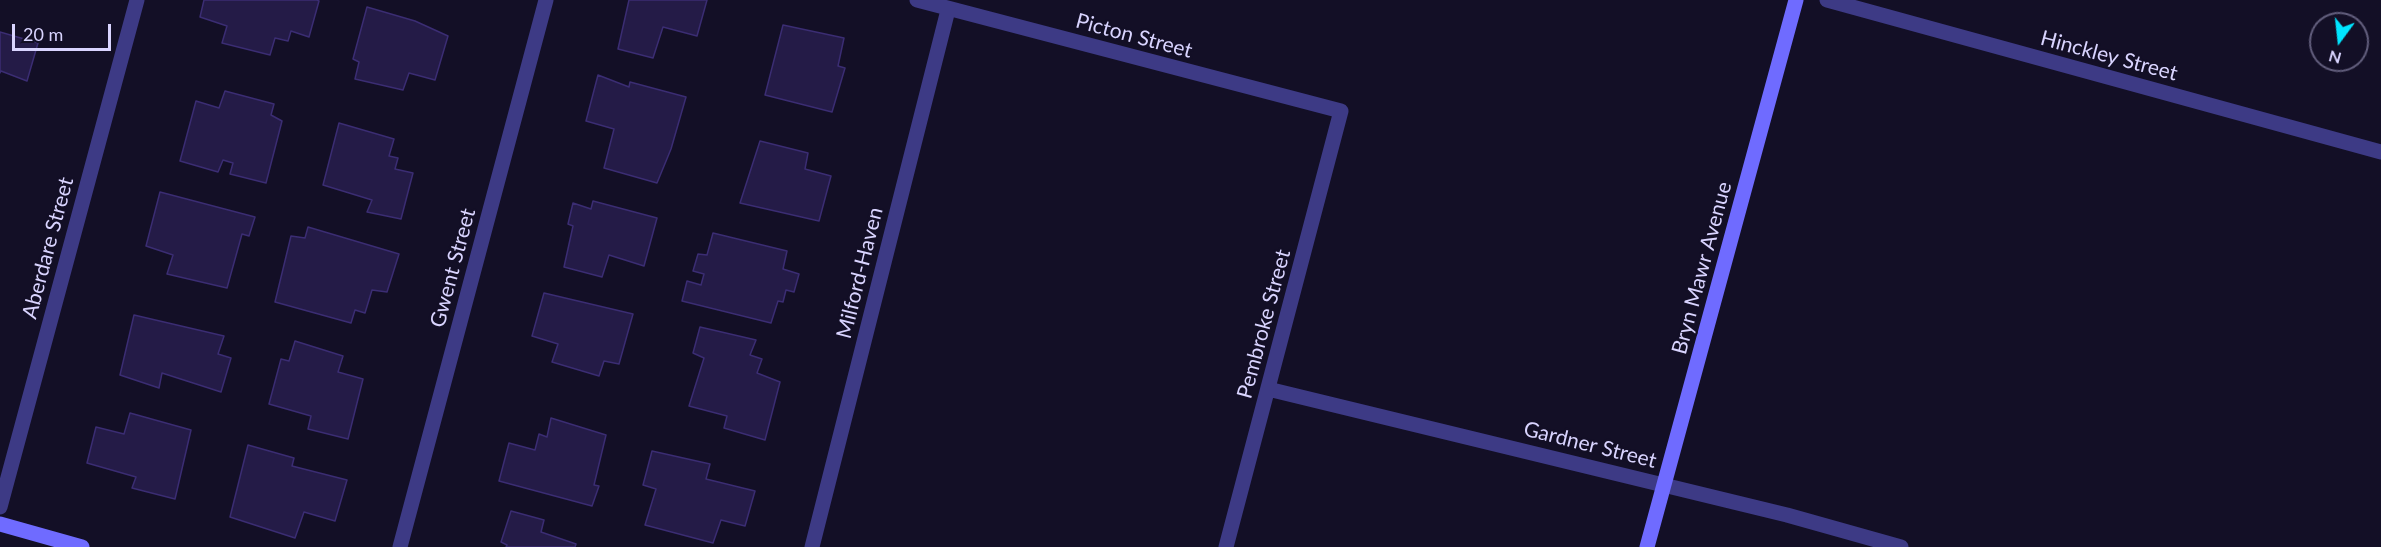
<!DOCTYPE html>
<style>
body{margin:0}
#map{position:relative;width:2381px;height:547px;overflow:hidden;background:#130f26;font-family:Lato,sans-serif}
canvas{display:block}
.north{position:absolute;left:2309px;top:12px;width:60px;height:60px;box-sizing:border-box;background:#130f26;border:2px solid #625e7d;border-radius:50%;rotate:195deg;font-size:16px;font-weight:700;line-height:24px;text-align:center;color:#d9d4ff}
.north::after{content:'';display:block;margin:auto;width:21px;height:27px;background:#00e5ff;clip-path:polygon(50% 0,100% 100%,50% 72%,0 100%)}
.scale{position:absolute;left:12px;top:24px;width:99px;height:27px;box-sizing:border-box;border:3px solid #d9d4ff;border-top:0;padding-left:8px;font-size:18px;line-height:21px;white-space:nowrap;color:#d9d4ff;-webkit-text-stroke:4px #130f26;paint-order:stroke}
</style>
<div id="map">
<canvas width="2381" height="547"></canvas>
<div class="north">N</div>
<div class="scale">20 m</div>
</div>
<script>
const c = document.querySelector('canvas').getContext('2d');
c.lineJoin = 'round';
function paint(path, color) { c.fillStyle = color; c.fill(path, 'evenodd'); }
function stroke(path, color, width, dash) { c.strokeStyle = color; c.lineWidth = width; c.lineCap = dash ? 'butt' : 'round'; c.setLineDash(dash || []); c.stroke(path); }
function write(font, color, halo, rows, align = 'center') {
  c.font = font + ' Lato,sans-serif'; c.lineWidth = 4.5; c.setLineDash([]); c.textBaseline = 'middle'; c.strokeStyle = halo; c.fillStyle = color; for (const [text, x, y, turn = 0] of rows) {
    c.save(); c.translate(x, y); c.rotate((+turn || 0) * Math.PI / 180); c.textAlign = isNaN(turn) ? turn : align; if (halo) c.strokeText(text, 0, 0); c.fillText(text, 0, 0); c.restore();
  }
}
const building = new Path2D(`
 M204,0H317L319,1L309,37L291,31L288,41L275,38L270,55L222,43L227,26L200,17Z
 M629,0H707L697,36L663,27L653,58L618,49Z
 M367,7L415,21L448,36L435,80L409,73L403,90L355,79L359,62L353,59Z
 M783,25L844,38L838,66L845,68L832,112L765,95Z
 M0,32L38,43L27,81L1,71L0,73Z
 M598,75L629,87L630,82L686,97L671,149L657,183L604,168L614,129L586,121Z
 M225,91L274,104L271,115L282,121L266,183L230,174L233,163L223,160L218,172L180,161L196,101L219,108Z
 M339,123L394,139L389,156L398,158L395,169L413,173L401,219L367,212L372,200L323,185Z
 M760,141L808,153L805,169L831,176L819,221L740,203Z
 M160,192L255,217L249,236L242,234L227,288L167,274L173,255L146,246Z
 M593,201L657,218L644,266L609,255L602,277L564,267L573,226L568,224L573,203L591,209Z
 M308,227L399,254L387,292L372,290L365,313L355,310L351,323L275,302L291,236L305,238Z
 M713,233L787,251L783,269L799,274L794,292L786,290L783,302L778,301L771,323L682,301L687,281L701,285L704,274L693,271L698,254L707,255Z
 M544,293L633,314L619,364L604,361L599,376L552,362L558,344L532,336Z
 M134,315L224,336L218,354L231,358L221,392L162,373L159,388L120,375Z
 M700,327L756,340L750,355L762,359L757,373L780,382L765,440L724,428L727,416L689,406L704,358L693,353Z
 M295,341L343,356L338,372L363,379L348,439L308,429L311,416L269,404L281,359L289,361Z
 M130,413L191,430L175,499L132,488L136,477L87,463L96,427L124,434Z
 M551,418L606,435L594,485L599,486L592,506L499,481L509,443L535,450L539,434L547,437Z
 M248,445L294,458L292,466L347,480L335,521L304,512L295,538L230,517Z
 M652,451L710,464L706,479L755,491L745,526L721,520L713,543L645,525L656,489L643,485Z
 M511,511L544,520L541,532L576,544L575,547H506L507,545L501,542Z`);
paint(building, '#241b47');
stroke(building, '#3b2d73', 1.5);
stroke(new Path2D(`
 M917,0L1341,111L1226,547
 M1827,0L2381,152
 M1268,389L1787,515L1901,547
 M0,507L137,0
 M400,547L546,0
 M812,547L948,10`), '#3d3a85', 15);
stroke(new Path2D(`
 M0,524L82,547
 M1647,547L1796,0`), '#6f6bff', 15);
write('21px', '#d9d4ff', '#130f26', [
 ["Picton Street",1134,36,15],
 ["Hinckley Street",2109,56,15],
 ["Aberdare Street",48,248,-75],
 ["Gwent Street",453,268,-75],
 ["Bryn Mawr Avenue",1702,268,-75],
 ["Milford-Haven",860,273,-76],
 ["Pembroke Street",1264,324,-75],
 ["Gardner Street",1590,445,14]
]);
</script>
